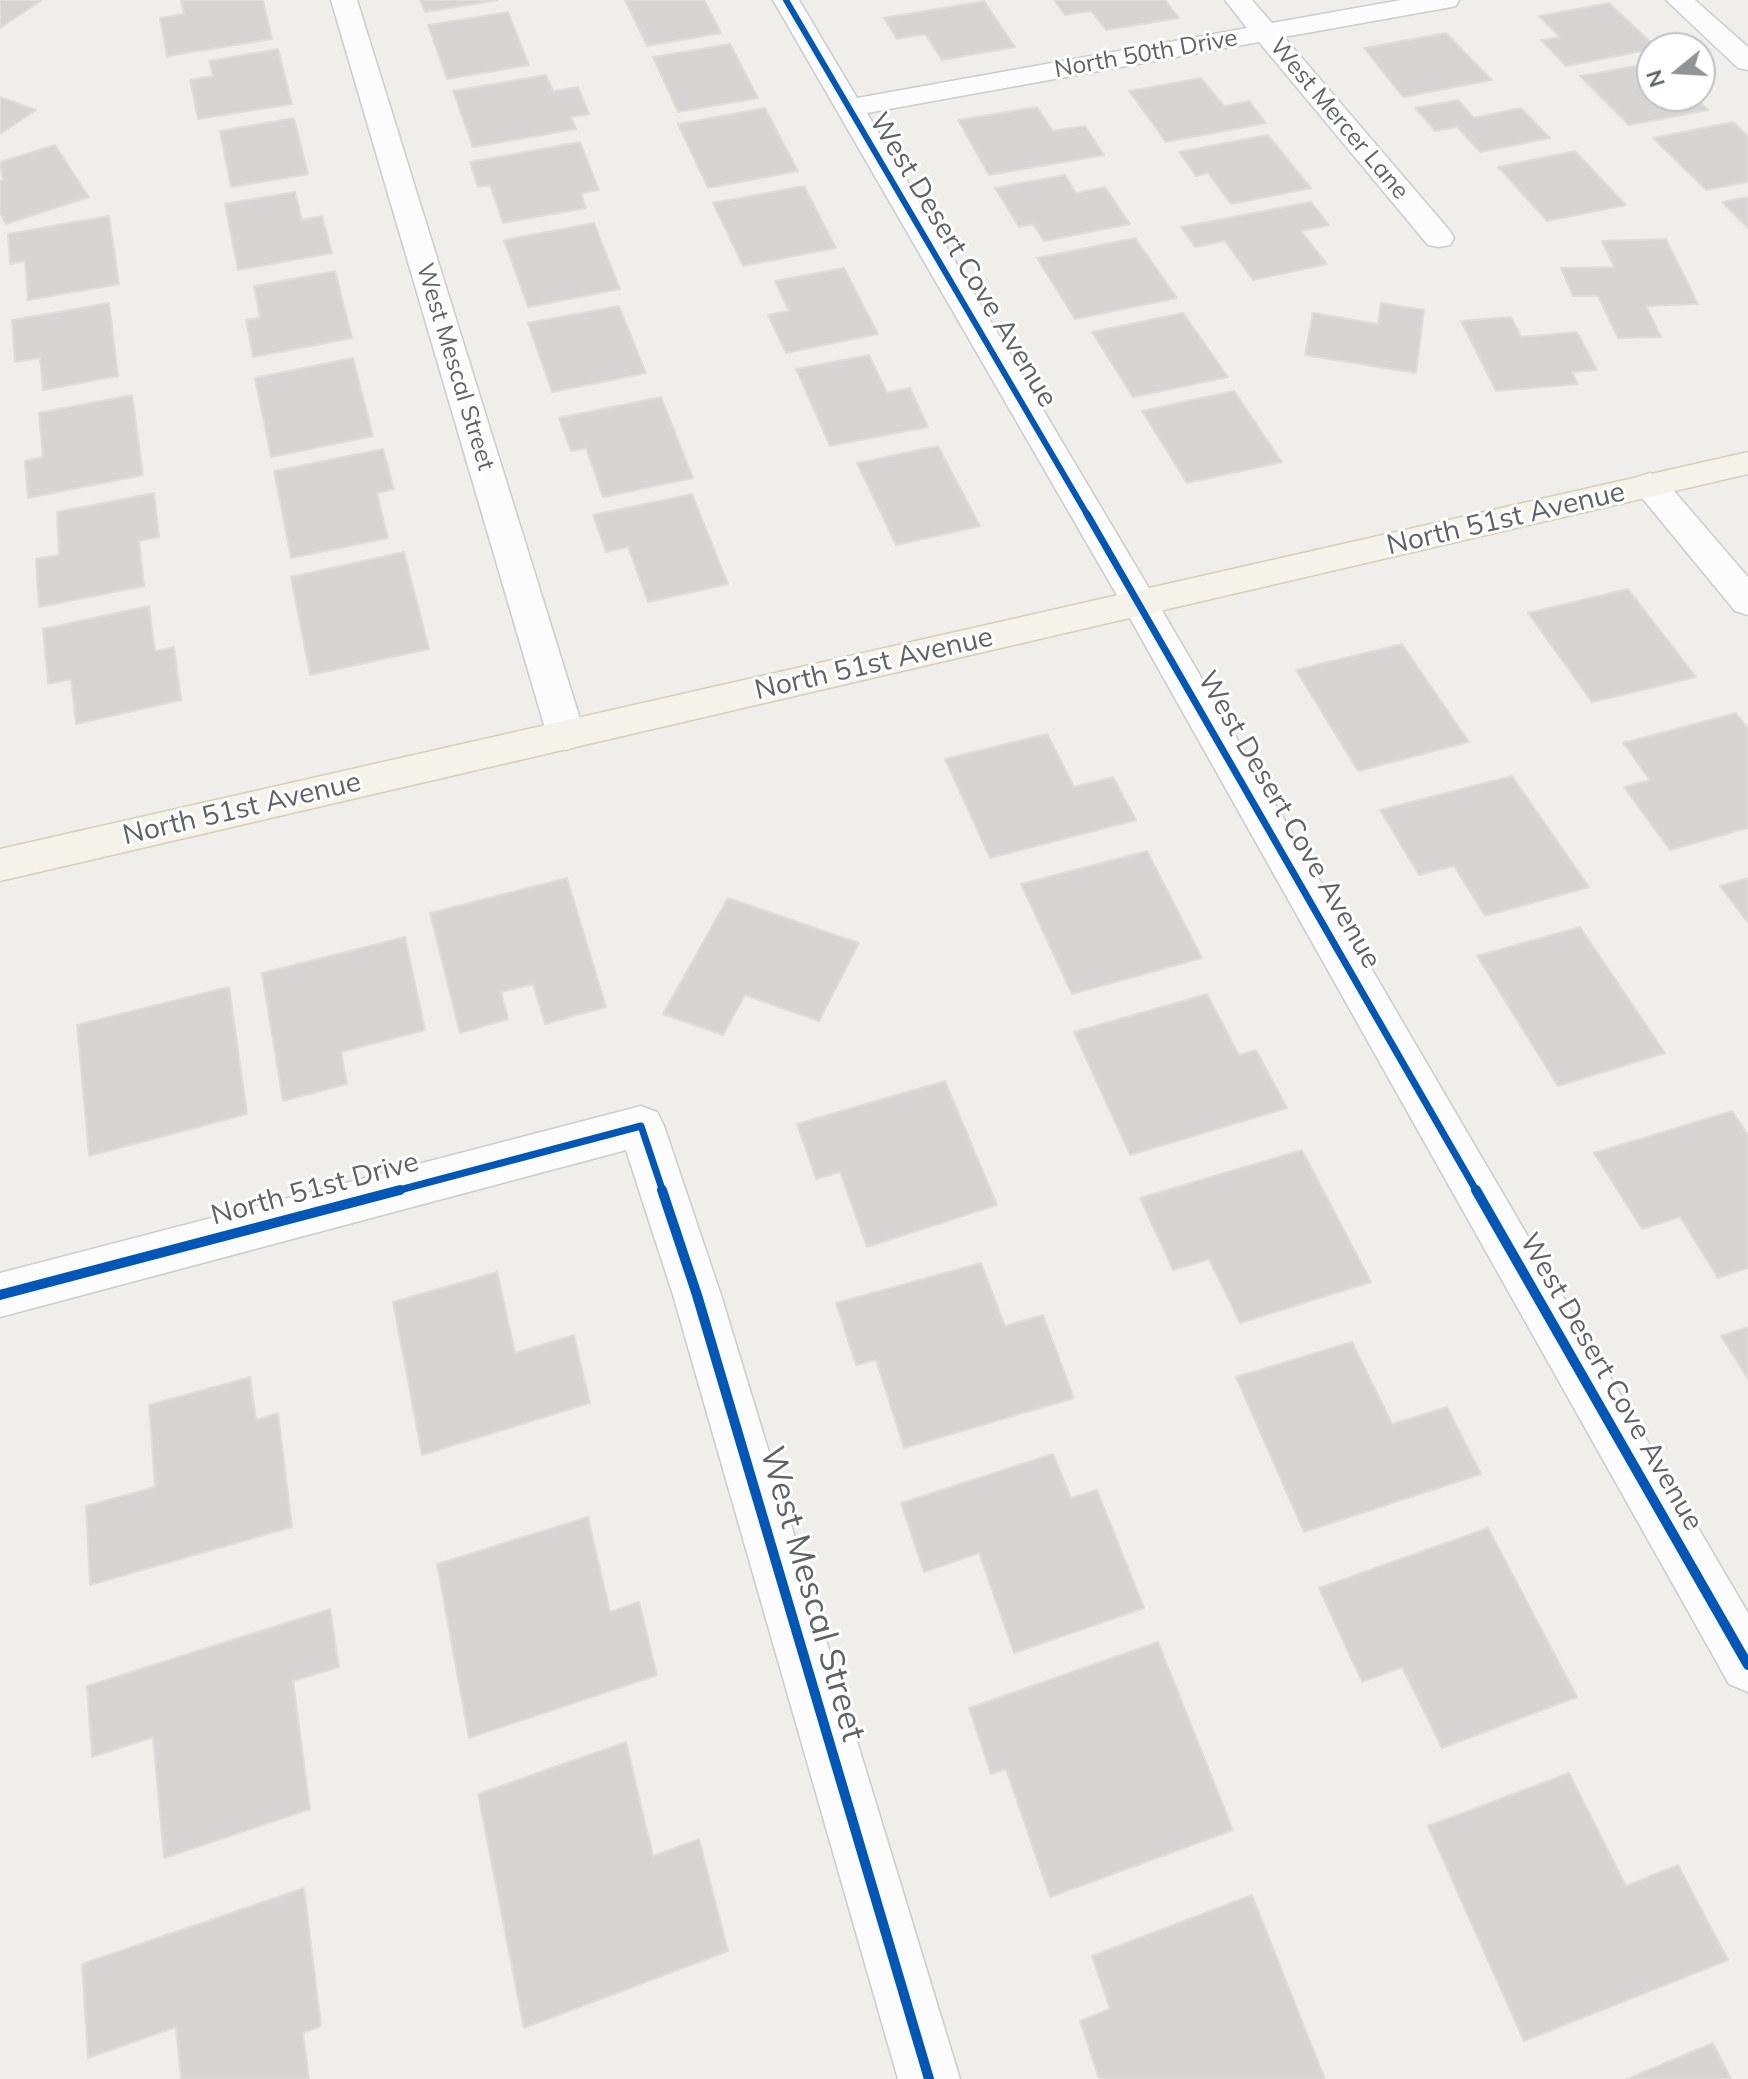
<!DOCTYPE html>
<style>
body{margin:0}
#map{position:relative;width:1748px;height:2079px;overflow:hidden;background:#efeeea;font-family:Mulish,sans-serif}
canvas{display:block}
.north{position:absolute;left:1636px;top:32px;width:80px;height:80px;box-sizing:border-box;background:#fff;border:2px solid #bfc1c3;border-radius:50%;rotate:252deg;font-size:22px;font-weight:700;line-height:32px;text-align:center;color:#5f6368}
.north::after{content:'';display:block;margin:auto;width:28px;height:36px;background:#919496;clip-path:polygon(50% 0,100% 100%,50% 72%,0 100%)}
</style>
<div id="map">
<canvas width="1748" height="2079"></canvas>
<div class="north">N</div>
</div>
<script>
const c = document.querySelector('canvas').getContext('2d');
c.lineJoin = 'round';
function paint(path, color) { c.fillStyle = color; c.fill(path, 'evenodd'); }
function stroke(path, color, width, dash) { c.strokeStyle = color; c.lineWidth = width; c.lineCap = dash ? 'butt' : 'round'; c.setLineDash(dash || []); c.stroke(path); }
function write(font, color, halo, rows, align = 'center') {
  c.font = font + ' Mulish,sans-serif'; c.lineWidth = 6; c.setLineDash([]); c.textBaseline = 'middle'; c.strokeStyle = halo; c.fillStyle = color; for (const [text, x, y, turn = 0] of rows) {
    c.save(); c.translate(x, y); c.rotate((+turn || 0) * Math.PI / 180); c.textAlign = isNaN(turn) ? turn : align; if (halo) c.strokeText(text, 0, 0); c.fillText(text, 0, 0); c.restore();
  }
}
const building = new Path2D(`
 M0,0H42L0,28Z
 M181,0H263L272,39L167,56L160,18L184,14Z
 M420,0H498L425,12Z
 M625,0H704L721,33L647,46Z
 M1054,0H1165L1179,18L1106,30L1091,11L1065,15Z
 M984,1L1015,47L942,60L925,34L897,39L884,18Z
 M1609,3L1657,48L1566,66L1541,40L1560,37L1539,16Z
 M508,12L529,65L447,79L428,25Z
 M1446,33L1492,80L1403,97L1364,48Z
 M730,44L758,98L678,112L653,57Z
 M278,49L292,104L198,119L190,80L213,76L209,61Z
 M1652,63V96H1693L1708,110L1629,125L1580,76Z
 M546,75L553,91L578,87L589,114L571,117L576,129L473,147L453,91Z
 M1201,78L1224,106L1249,101L1266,123L1166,142L1129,91Z
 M0,97L36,110L0,134Z
 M1458,100L1474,118L1521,108L1550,138L1480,152L1457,127L1435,131L1415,108Z
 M1037,107L1053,131L1085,126L1104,155L989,175L958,120Z
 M765,108L798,171L708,188L678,124Z
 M294,118L308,174L231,187L220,131Z
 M1733,122L1748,136V182L1706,190L1653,138Z
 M1268,135L1311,188L1231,204L1208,173L1196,176L1179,152Z
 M580,142L599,190L581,193L586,208L503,223L490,185L478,187L470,162Z
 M55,145L89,197L6,224L0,213V181L3,180L0,162Z
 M1575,151L1626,205L1547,221L1498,167Z
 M1065,175L1076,193L1105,187L1130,224L1044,241L1033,224L1019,227L995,188Z
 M804,186L836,248L743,266L713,203Z
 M295,192L302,220L322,216L332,253L238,270L225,204Z
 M1748,197V228L1722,202Z
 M1311,202L1329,225L1301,231L1327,264L1253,280L1225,241L1195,247L1181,227Z
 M109,216L119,284L28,300L25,261L10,264L8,234Z
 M594,223L620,289L528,307L504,240Z
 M1135,238L1177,298L1075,319L1037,258Z
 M1666,239L1698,304L1646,306L1661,337L1618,338L1598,296H1573L1561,268L1614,267L1602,241Z
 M844,268L878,334L786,353L768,315L789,311L775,281Z
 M335,271L352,338L253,357L246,320L260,318L254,286Z
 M109,303L118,376L43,390L40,358L15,362L12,320Z
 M1381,303L1424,310L1416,373L1305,355L1313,313L1378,324Z
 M619,306L646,373L552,392L528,323Z
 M1183,313L1228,377L1133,397L1092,332Z
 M1511,317L1521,337L1577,332L1597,370L1572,372L1578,384L1496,391L1461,321Z
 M869,355L887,393L910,388L928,427L830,446L796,369Z
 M353,358L373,436L271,457L255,378Z
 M1234,391L1282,462L1187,483L1142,411Z
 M132,395L143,475L28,498L25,461L43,457L39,413Z
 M661,397L693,478L603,497L586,448L571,451L559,418Z
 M938,446L980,526L896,545L857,463Z
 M383,449L394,489L377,493L388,538L291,558L274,471Z
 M154,493L159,537L139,541L144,586L39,607L36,559L59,555L57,512Z
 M692,494L728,584L648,602L628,547L606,552L593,515Z
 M404,552L429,649L310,675L291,577Z
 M1628,589L1696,677L1592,702L1528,613Z
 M149,606L155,651L174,647L181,700L76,724L71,679L48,684L43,629Z
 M1402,644L1469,742L1358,771L1296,670Z
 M1736,713L1748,729V828L1670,850L1624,787L1650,780L1623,743Z
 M1047,734L1074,787L1113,777L1136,820L990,858L945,759Z
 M1512,776L1589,887L1485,916L1454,866L1419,875L1380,810Z
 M1147,851L1202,958L1072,994L1021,884Z
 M567,878L606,1007L545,1024L533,984L501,992L508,1019L460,1033L430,913Z
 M1748,878V923L1720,886Z
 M728,898L859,943L819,1021L745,995L723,1035L663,1014Z
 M1580,927L1665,1053L1558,1086L1477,956Z
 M405,937L425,1030L341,1052L347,1084L283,1101L262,973Z
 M229,987L247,1114L89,1156L77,1025Z
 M1207,994L1239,1055L1256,1050L1287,1108L1130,1155L1074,1032Z
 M945,1081L997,1205L867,1247L840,1172L816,1179L797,1124Z
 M1732,1111L1748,1135V1268L1718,1278L1680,1217L1642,1229L1594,1153Z
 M1302,1150L1371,1282L1240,1323L1209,1259L1173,1270L1140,1198Z
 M981,1263L1005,1326L1043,1315L1074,1398L904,1448L876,1360L856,1365L836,1303Z
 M497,1272L515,1353L574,1335L590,1403L422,1455L393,1302Z
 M1748,1327V1379L1721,1336Z
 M1352,1342L1392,1424L1447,1407L1481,1474L1304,1532L1236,1377Z
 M250,1377L256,1420L278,1413L292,1527L90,1585L86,1506L155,1487L149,1405Z
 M1053,1454L1071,1498L1097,1490L1144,1608L1014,1653L979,1553L924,1572L901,1503Z
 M588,1517L610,1612L639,1602L657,1675L469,1738L437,1564Z
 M1488,1528L1577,1697L1442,1748L1402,1667L1362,1682L1319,1588Z
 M330,1609L339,1667L293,1681L310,1809L164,1858L153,1737L92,1757L87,1686Z
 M1158,1642L1233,1830L1050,1897L1006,1769L991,1774L969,1708Z
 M626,1742L653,1856L699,1839L728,1951L524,2028L478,1794Z
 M1569,1773L1626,1886L1678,1865L1728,1960L1524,2041L1428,1826Z
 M304,1888L321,2026L303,2033L309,2079H181L176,2027L88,2058L82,1964Z
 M1252,1895L1325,2079H1099L1080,2021L1110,2009L1092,1956Z
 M1713,2043L1731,2079H1627Z`);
paint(building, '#d6d5d3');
stroke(building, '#deddd9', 2);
const minor = new Path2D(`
 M331,0H357L585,735L580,745L566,750L552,745L547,735Z
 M773,0H799L857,98L1247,28L1225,0H1252L1272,23L1401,0H1459L1456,6L1446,8L1284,37L1450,231L1454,238L1450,245L1439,247L1428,245L1259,42L867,113L1153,595L1748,1613V1692L1729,1684L1122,604Z
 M1666,0H1695L1748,47V70L1738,68Z
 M1650,473L1662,477L1748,577V615L1735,611L1638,493L1633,485L1638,477Z
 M641,1106L657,1112L664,1126L721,1295L960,2079H898L673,1295L626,1150L0,1317V1273Z`);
const major = new Path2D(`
 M1748,452V474L0,881V849Z`);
stroke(minor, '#cbcccc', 3);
stroke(major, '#d7ceb8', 3);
paint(minor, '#fdfcfc');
paint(major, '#f4f2e9');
stroke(new Path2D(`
 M786,0L1088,516`), '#0057b8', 6);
stroke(new Path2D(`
 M1087,514L1477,1192
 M392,1192L641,1126L663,1192`), '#0057b8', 7);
stroke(new Path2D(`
 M662,1190L697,1295L929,2079
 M1476,1190L1748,1665
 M0,1295L400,1190`), '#0057b8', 10);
write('24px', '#5f6368', '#fff', [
 ["North 50th Drive",1146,54,-10],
 ["West Mercer Lane",1339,119,50],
 ["West Mescal Street",455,367,73]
]);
write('28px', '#5f6368', '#fff', [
 ["West Desert Cove Avenue",963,260,59],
 ["North 51st Avenue",1506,519,-13],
 ["North 51st Avenue",874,664,-13],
 ["North 51st Avenue",242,809,-13],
 ["West Desert Cove Avenue",1289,820,60],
 ["North 51st Drive",315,1189,-15],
 ["West Desert Cove Avenue",1611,1382,60]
]);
write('34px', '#5f6368', '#fff', [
 ["West Mescal Street",812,1594,74]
]);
</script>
